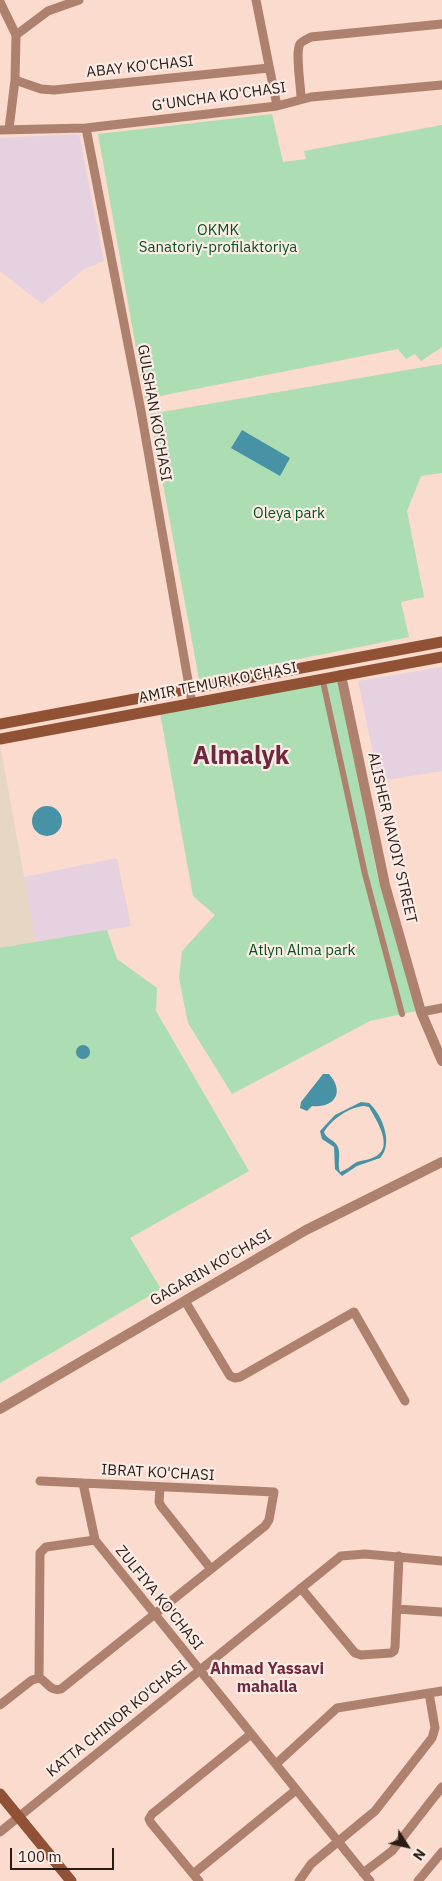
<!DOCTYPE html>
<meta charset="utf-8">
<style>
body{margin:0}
#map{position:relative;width:442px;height:1881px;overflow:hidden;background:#fadbce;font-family:"IBM Plex Sans",sans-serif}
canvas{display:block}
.north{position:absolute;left:382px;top:1821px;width:50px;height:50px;-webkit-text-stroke:4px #fbece5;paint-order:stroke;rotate:125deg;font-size:14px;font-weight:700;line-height:20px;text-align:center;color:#291c16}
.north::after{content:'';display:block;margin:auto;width:18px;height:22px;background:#291c16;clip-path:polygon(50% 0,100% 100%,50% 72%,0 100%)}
.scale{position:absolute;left:10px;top:1848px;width:104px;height:22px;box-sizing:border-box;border:2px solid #291c16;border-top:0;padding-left:6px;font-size:15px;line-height:18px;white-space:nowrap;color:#291c16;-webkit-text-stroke:4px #fbece5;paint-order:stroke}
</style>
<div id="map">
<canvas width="442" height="1881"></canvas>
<div class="north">N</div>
<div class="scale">100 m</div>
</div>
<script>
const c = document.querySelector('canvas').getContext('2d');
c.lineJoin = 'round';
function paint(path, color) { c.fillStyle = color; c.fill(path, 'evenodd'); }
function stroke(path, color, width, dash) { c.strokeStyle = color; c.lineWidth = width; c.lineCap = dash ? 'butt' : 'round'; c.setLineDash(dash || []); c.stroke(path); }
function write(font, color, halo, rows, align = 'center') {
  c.font = font + ' "IBM Plex Sans",sans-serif'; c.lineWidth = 4.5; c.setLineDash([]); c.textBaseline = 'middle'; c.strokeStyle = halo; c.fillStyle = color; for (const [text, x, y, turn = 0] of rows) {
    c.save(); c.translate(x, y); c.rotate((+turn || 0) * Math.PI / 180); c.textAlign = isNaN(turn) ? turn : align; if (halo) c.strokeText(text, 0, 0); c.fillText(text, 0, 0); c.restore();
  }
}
paint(new Path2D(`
 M0,744L36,943L0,949Z`), '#e6d6c4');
paint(new Path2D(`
 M79,134L104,261L84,269L42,304L0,271V138Z
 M442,667V771L379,781L358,681Z
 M117,858L131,926L36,943L24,877Z`), '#e6d1e0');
paint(new Path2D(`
 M272,114L283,162L306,159L304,151L442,125V347L421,361L415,354L406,359L398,349L145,399L98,134Z
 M442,364V473L421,476L407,511L424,597L401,602L409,637L199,679L150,414Z
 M337,679L377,873L416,1011L370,1021L232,1094L188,1023L179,978L182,951L215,915L193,896L160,713Z
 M107,930L117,959L157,988L156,1011L249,1171L130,1238L161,1289L0,1383V948Z`), '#acddb3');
paint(new Path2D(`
 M242,430L290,458L280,476L231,448Z
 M32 821a15 15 0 1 1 30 0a15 15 0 1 1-30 0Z
 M76 1052a7 7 0 1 1 14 0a7 7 0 1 1-14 0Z
 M323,1074H329C345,1092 335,1108 312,1106L307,1111L300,1108L301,1102Z
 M361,1102L369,1103C382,1114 394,1144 380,1158L357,1166L342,1176L335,1169L334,1147L322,1139L320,1131L335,1115ZM364,1106L369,1107C375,1118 392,1143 379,1154C374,1159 364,1160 357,1162C351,1165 347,1170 340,1172C337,1164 341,1155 338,1147C334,1139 326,1139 324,1132C331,1120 349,1107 364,1106Z`), '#4892a5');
stroke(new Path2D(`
 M324,686L365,874L402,1014`), '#ae816e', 6);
stroke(new Path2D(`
 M256,0L277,106
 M0,2L16,35
 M15,80L41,89L54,90L269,68
 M301,98C301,87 295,52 300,44C302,41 307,39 311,37L442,24
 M86,128L141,411L192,703
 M9,129L15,80L16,35L48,11L79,0
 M0,130L86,128L277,106L311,97L442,85
 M421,1012L442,1008
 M185,1301L230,1376L235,1378L240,1377L354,1312L405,1401
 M83,1483L95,1540L370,1881
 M160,1488L159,1502L161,1506L211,1569
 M301,1588L355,1653L361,1655L391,1653L394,1651L395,1647L399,1556
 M397,1609L442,1612
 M39,1678L40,1553L46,1547L95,1540
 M0,1705L32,1680L39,1678C48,1682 50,1692 61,1689L265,1526L269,1520L274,1492L40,1481
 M276,1764L337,1708L442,1691
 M0,1832L341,1556L365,1554L442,1561
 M363,1873L392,1851L442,1787
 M193,1874L296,1790
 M199,1881L151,1823L149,1819L152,1814L251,1734
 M299,1881L311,1864L375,1811L432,1738L435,1728L429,1693
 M418,1881L442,1852`), '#ae816e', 9);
stroke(new Path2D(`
 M341,675L385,885L421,1012L442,1061
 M0,1409L306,1230L442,1162`), '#ae816e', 10);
stroke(new Path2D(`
 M0,724L442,642
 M0,739L442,657
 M0,1794L71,1881`), '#905134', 11);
write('15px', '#291c16', '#fbece5', [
 ["ABAY KO'CHASI",140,67,-6],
 ["G‘UNCHA KO'CHASI",219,97,-8],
 ["GULSHAN KO'CHASI",154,413,80],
 ["AMIR TEMUR KO'CHASI",218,683,-11],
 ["ALISHER NAVOIY STREET",392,838,77],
 ["GAGARIN KO'CHASI",211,1268,-30],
 ["IBRAT KO'CHASI",158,1473,3],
 ["ZULFIYA KO'CHASI",159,1598,51],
 ["KATTA CHINOR KO'CHASI",117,1719,-39]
]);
write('15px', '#015320', '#fbece5', [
 ["OKMK",218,231],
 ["Sanatoriy-profilaktoriya",218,248],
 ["Oleya park",289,514],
 ["Atlyn Alma park",302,951]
]);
write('bold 16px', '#6e2940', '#fbece5', [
 ["Ahmad Yassavi",267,1669],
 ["mahalla",267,1687]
]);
write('bold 25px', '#6e2940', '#fbece5', [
 ["Almalyk",241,757]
]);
</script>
